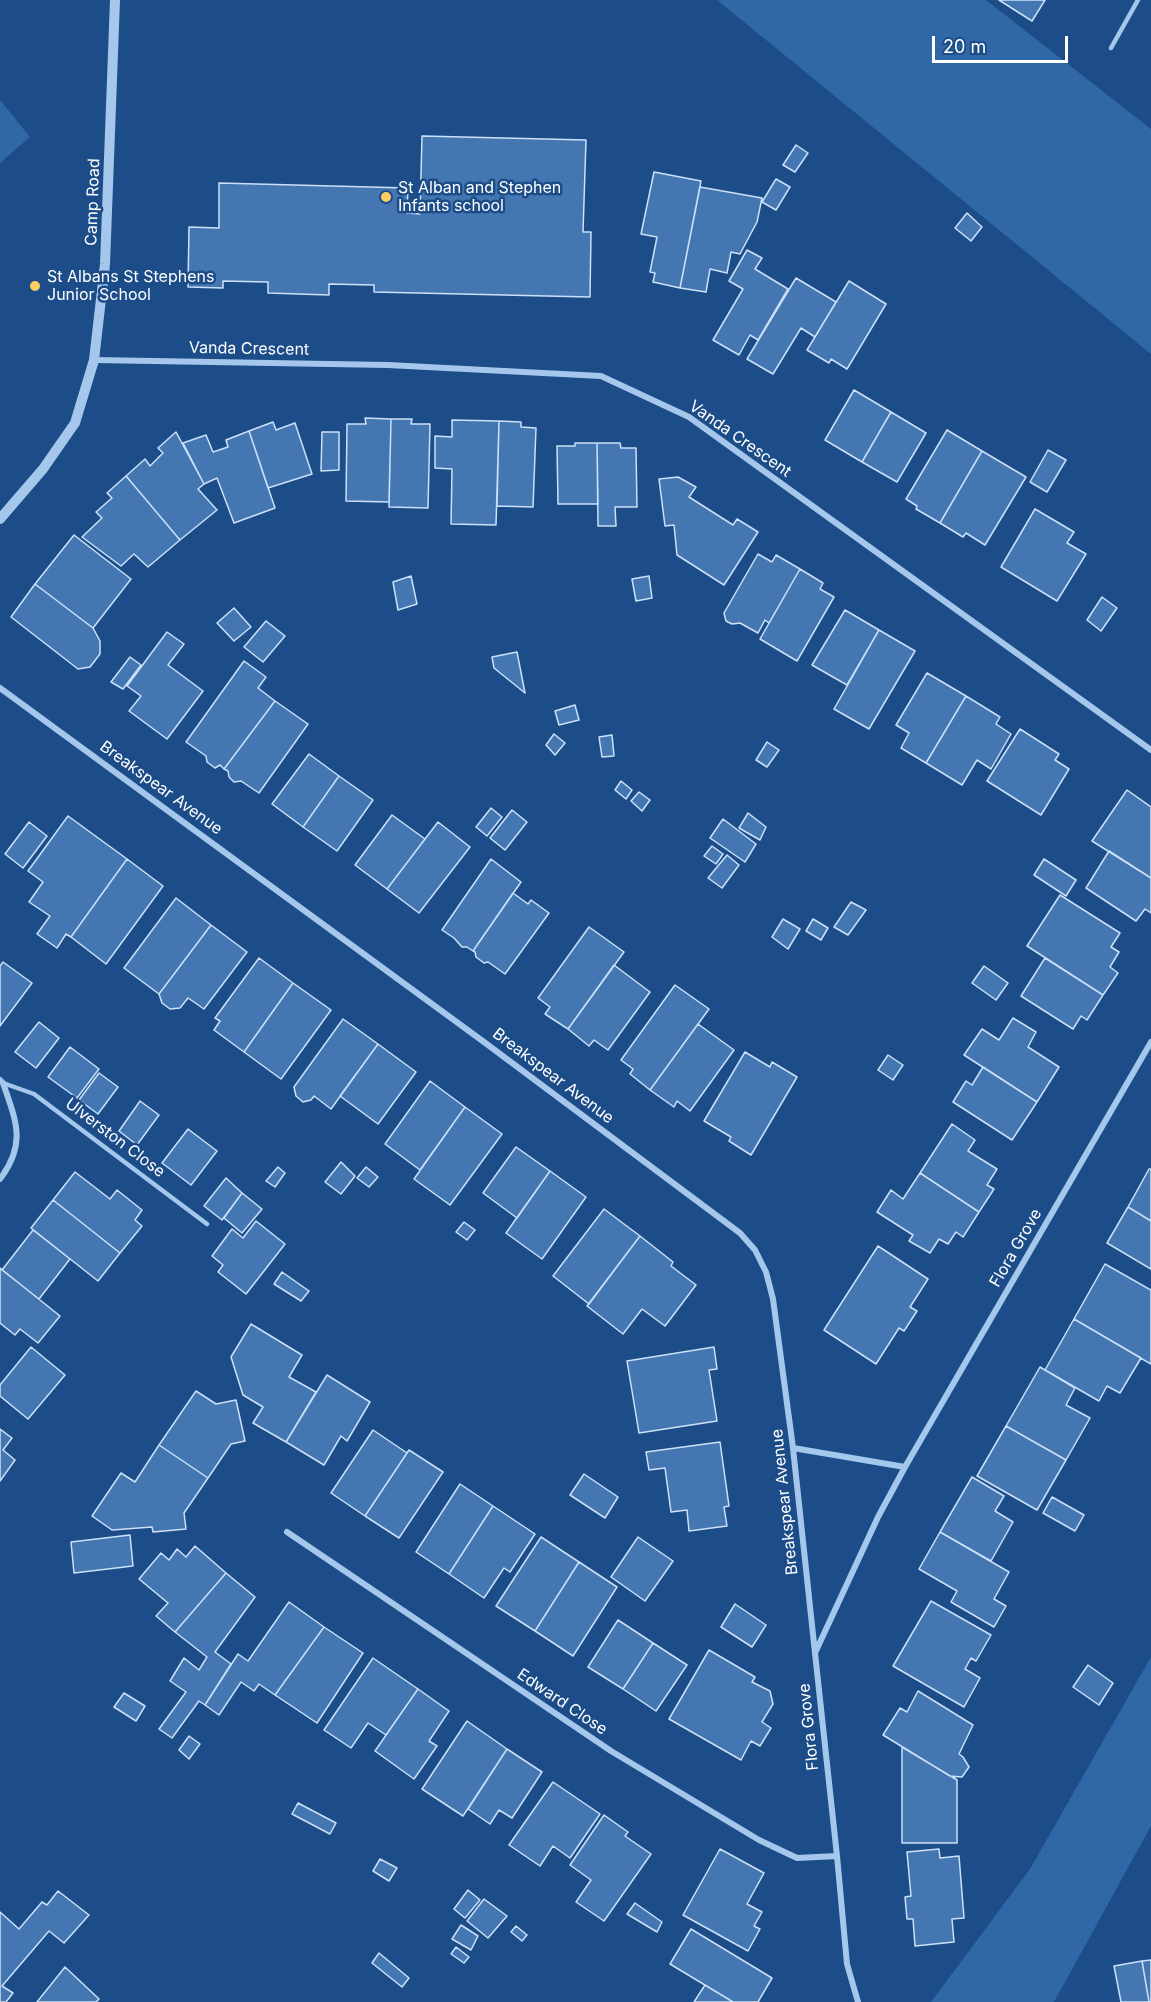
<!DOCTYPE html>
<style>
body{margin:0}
#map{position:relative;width:1151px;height:2002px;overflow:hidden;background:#1c4d89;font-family:Inter,sans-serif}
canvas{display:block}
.scale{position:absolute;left:932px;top:36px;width:136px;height:27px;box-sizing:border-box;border:3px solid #fff;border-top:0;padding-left:8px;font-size:18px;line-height:21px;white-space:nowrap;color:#fff;-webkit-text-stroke:4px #1c4d89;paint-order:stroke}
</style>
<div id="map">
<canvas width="1151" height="2002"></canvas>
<div class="scale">20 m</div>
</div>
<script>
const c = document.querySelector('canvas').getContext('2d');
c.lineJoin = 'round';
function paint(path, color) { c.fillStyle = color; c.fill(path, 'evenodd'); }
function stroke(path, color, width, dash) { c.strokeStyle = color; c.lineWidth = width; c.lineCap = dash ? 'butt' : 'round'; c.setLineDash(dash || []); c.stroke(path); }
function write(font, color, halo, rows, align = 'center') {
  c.font = font + ' Inter,sans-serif'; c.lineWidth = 5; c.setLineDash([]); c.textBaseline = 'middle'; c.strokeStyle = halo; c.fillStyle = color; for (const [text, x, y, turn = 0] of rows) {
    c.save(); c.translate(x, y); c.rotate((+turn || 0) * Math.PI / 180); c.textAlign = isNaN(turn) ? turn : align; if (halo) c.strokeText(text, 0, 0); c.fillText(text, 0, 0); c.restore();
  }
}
paint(new Path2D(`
 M717,0H986L1151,129V354Z
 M0,100L30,137L0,163Z
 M1151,1657V1826L1054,2002H931L1030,1869Z`), '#2f67a7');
const building = new Path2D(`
 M999,0H1045L1032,21Z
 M422,136L586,140L583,232H591L590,297L374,292V285L329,284V295L268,293V282L223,281V288L188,287L189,227L219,228V183L408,188L407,213L420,214Z
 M796,145L808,153L795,172L783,165Z
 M654,172L701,181L680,288L653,282L655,273L650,272L657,237L641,234Z
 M776,179L790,187L776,210L762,202Z
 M700,187L762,198L757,222L740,254L731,252L727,273L710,269L706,292L680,288Z
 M967,213L982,227L971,241L955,228Z
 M747,250L762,258L755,269L788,289L758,340L750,335L739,355L713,340L743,289L729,281Z
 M796,278L836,302L815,337L801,328L773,374L747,359Z
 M849,281L886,304L847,369L831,359L829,363L807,350Z
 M854,390L891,412L862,462L825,440Z
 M891,412L926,433L897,482L862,462Z
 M365,418L391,419L389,502L346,501L347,424H366Z
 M391,419H412L411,424H430L428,508L389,507Z
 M452,420L499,421L496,525L451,524L452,469L435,468V436L452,437Z
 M499,421L521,422V427L536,428L533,507L497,506Z
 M273,422L276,430L295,423L312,474L268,488L249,431Z
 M947,430L982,451L940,523L916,509L917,506L906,499Z
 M249,431L275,508L234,523L217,478L204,484L183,443L206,435L213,452L228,447L226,440Z
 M176,432L204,484L198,489L217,510L180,540L126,476L145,459L150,466L163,453L158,448Z
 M322,432H339V470L321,471Z
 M575,443H597L598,504H558L557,446H575Z
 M597,443H620L621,448H636L637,507H615L616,526H598Z
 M1048,450L1066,460L1047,492L1030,482Z
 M982,451L1026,477L985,545L966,533L963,537L940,523Z
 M126,476L180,540L148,567L134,554L121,566L82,537L102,518L96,512L112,498L107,493Z
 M678,477L696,487L689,497L733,525L737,519L758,532L724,585L677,555L674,525L665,526L659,479Z
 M1035,509L1074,532L1067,543L1086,554L1057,601L1001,567Z
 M74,535L131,579L93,628L35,584Z
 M758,554L772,562L776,555L800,569L769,623L765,620L758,633L740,623L732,624L726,621L724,613Z
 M800,569L823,583L820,589L834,597L797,661L760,639Z
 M411,576L417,604L398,610L393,582Z
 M649,576L652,598L636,601L632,579Z
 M35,584L93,628L100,641V654L90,667L78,669L11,617Z
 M1102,597L1117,608L1101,631L1087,620Z
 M234,608L251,627L234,641L217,623Z
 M845,610L879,630L847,685L812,665Z
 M266,621L285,636L263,662L244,647Z
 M879,630L915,651L869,729L834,709Z
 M167,632L184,644L168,665L203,691L167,739L129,711L141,696L127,686Z
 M517,652L525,693L494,668L492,657Z
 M130,657L141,665L123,689L111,682Z
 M244,661L266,677L258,688L275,701L224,769L220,765L215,768L207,762L206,756L186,742Z
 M927,673L966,696L926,763L901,748L909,733L896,725Z
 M966,696L1000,717L996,724L1011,734L991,769L977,760L962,785L926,763Z
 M275,701L308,724L259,793L241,781L234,782L229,777L228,771L224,769Z
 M575,705L579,720L559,725L555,711Z
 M1020,729L1059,754L1055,760L1069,769L1041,815L987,781Z
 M554,734L565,743L555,755L546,745Z
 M612,735L614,756L602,757L599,737Z
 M767,742L779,750L767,767L756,760Z
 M309,754L339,776L303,827L272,804Z
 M339,776L373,800L337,851L303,827Z
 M621,781L632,790L626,799L615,790Z
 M1127,790L1151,807V878L1092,841Z
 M639,792L650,800L642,811L631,801Z
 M491,808L502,817L487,836L476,827Z
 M512,810L527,822L505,850L490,838Z
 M748,813L766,827L760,840L739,828Z
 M392,815L425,839L387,889L355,865Z
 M68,816L127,859L71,937L66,934L57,948L37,934L50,916L29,902L43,882L28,871Z
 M723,819L756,844L745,862L710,838Z
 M29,822L47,836L23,868L5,854Z
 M438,822L470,847L419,913L387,889Z
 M712,846L723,854L716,864L704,856Z
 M1109,851L1151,878V913L1145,909L1136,921L1086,888Z
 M727,855L739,865L722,888L708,878Z
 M127,859L163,886L106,964L71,937Z
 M491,859L521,882L473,951L467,947H462L454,938L442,930Z
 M1044,859L1076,880L1066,896L1034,875Z
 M513,893L528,904L531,900L549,913L505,974L488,962L484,963L476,957L475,952L473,951Z
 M1060,895L1120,933L1111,947L1119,952L1110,967L1118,973L1103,995L1027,946Z
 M176,898L211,925L159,994L124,968Z
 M851,902L866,910L848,935L834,927Z
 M783,919L800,929L788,949L772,937Z
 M813,919L828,928L821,940L806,931Z
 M211,925L247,952L204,1009L188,998L180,1008L170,1009L162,1003L159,994Z
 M589,927L624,952L568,1029L545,1014L550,1007L538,998Z
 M259,958L293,983L244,1052L214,1030L220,1021L215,1018Z
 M1045,958L1103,995L1087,1020L1081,1016L1073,1029L1021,996Z
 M3,962L32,983L0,1026V966Z
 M614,965L650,992L608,1050L594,1040L589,1046L568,1029Z
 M984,966L1008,983L996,1000L972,983Z
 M293,983L331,1010L281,1079L244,1052Z
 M675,985L709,1009L650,1090L630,1074L633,1069L621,1060Z
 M1013,1018L1036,1032L1028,1047L1059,1067L1037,1102L964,1055L982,1029L999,1040Z
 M343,1019L378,1044L331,1109L314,1096L311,1100L303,1102L296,1096L294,1087Z
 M39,1022L59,1038L36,1068L15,1052Z
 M698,1024L734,1050L690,1111L677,1101L674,1107L650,1090Z
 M378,1044L416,1072L378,1124L340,1096Z
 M70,1047L99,1069L77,1098L48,1077Z
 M745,1052L770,1067L772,1062L797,1077L751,1155L729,1141L731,1137L704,1121Z
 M888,1055L903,1065L893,1080L878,1070Z
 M983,1067L1037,1102L1012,1140L953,1102L966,1081L972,1085Z
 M99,1073L118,1087L98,1114L79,1100Z
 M430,1081L465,1107L420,1170L385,1144Z
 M140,1101L159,1115L137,1145L119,1131Z
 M465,1107L502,1134L450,1205L414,1179Z
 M952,1124L975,1140L968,1151L997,1169L987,1185L994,1189L979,1212L920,1173Z
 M188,1129L217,1151L191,1185L162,1163Z
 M516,1147L550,1171L517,1218L483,1193Z
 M341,1162L355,1176L341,1194L325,1182Z
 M278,1167L285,1173L275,1187L266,1181Z
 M366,1167L378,1177L369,1187L357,1178Z
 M1149,1169H1151V1221L1128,1207Z
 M550,1171L586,1197L542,1259L506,1233Z
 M75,1172L110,1199L117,1190L142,1210L135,1220L142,1226L120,1253L53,1200Z
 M920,1173L979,1212L963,1237L956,1232L948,1244L939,1239L930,1253L909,1241L913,1235L877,1212L891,1190L903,1199Z
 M226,1178L242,1193L222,1220L204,1206Z
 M242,1193L262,1209L242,1233L224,1218Z
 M53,1200L120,1253L98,1281L31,1228Z
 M1128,1207L1151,1221V1269L1107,1243Z
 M604,1209L640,1236L589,1304L553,1276Z
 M256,1221L285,1244L246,1294L218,1272L223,1265L212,1256L232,1229L243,1238Z
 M464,1222L475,1230L467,1240L456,1232Z
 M33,1230L70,1259L39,1299L2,1270Z
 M640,1236L673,1262L671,1266L696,1285L665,1326L642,1309L623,1334L587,1306Z
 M878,1246L928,1279L910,1307L917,1311L904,1331L899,1328L876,1364L824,1330Z
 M1105,1264L1151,1290V1364L1074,1319Z
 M0,1268L60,1316L38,1343L20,1329L15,1335L0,1323Z
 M282,1272L309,1291L301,1301L274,1284Z
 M1074,1319L1141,1358L1120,1393L1107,1386L1099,1401L1045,1370Z
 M251,1324L302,1355L289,1377L316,1392L286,1442L253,1423L263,1407L243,1395L231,1357Z
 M31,1347L65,1375L28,1419L0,1396V1385Z
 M714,1347L717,1369L709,1370L717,1421L639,1433L627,1361Z
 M1040,1367L1075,1388L1066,1405L1090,1418L1066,1460L1006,1426Z
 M327,1375L370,1402L347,1441L341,1436L324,1465L286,1442Z
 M196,1391L216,1404L236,1400L245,1441L231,1444L208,1478L159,1445Z
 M1006,1426L1066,1460L1037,1510L977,1476Z
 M0,1429L12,1438L3,1450L15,1460L0,1481Z
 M373,1430L407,1453L365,1516L331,1493Z
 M720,1442L729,1506L724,1507L727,1526L689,1531L687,1510L671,1512L665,1468L649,1470L646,1452Z
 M159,1445L208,1478L184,1513L186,1529L153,1532L152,1527L112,1530L92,1516L121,1473L135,1482Z
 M409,1450L443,1472L399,1538L365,1516Z
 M584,1474L618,1497L605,1518L570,1495Z
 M972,1477L1004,1496L995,1511L1013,1522L991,1561L940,1532Z
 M460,1484L493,1506L449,1574L416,1552Z
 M1052,1497L1084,1515L1075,1531L1043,1513Z
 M493,1506L535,1534L510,1572L504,1568L484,1598L449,1574Z
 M940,1532L1009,1572L994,1599L1006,1606L994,1627L951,1602L957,1591L919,1569Z
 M130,1535L133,1566L74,1573L71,1542Z
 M541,1537L579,1562L535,1631L496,1606Z
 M638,1537L673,1561L645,1601L611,1577Z
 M195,1546L226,1573L175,1632L156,1616L168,1603L139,1579L161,1553L169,1560L177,1549L186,1557Z
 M579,1562L617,1587L573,1656L535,1631Z
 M226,1573L255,1597L215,1652L231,1664L205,1705L199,1701L172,1738L159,1729L186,1692L170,1681L184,1658L199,1670L207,1657L175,1632Z
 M931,1601L991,1635L976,1661L971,1658L965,1669L980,1678L964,1707L893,1666Z
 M289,1602L324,1627L275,1695L259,1684L254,1691L241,1682L219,1715L205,1705L238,1654L248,1661Z
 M735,1604L766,1625L752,1647L721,1627Z
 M618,1620L653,1643L623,1689L588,1667Z
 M324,1627L363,1653L317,1723L275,1695Z
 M653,1643L687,1665L656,1711L623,1689Z
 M709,1650L755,1677L752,1682L770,1691L773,1704L762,1722L771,1728L760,1746L751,1741L741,1760L669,1719Z
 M373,1658L418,1689L386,1735L368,1723L351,1748L324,1730Z
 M1088,1665L1113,1683L1099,1705L1073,1687Z
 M418,1689L449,1711L429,1741L437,1746L414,1779L375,1751Z
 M918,1691L973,1725L959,1754L963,1757L969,1767L962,1777L950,1776L883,1735L900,1708L907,1712Z
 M124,1693L145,1706L136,1721L114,1707Z
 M467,1721L507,1749L463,1816L422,1789Z
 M189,1736L200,1744L189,1759L179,1750Z
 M902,1747L957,1780V1843H902Z
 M507,1749L542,1772L512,1818L499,1810L490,1824L468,1809Z
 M553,1782L600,1814L570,1858L553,1846L540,1866L509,1845Z
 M298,1803L336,1823L330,1834L292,1814Z
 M604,1815L628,1832L625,1836L651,1854L604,1921L576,1902L591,1880L570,1865Z
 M720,1849L764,1873L747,1904L762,1912L754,1926L760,1929L748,1951L683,1915Z
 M939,1849L940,1858L959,1856L964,1918L952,1919L954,1942L915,1946L913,1919H907L905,1897L911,1896L907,1852Z
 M380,1859L397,1868L389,1881L373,1871Z
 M468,1890L480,1900L465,1918L454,1909Z
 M58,1891L89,1915L64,1943L49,1931L2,1986L13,1993L6,2002H0V1912L19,1929L42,1902L47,1905Z
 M484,1899L507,1916L488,1938L467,1921Z
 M635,1903L662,1922L657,1932L627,1914Z
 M461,1925L478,1936L471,1950L452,1939Z
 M516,1926L527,1935L522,1941L511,1932Z
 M691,1929L772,1978L758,2002H733L670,1964Z
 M456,1947L469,1957L464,1963L451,1954Z
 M379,1953L409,1978L402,1987L372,1963Z
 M1151,1960V2002H1149L1142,1961Z
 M1142,1961L1149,2002H1121L1114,1966Z
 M65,1967L99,1999L96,2002H37Z
 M705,1985L733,2002H694Z`);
paint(building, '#4477b2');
stroke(building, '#cce1f9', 1.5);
stroke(new Path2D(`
 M1111,48L1138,0
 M3,1083L34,1094L207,1224`), '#a6c7ec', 4.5);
stroke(new Path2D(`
 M94,360L388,365L601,376L689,417L1151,750
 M0,688L484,1042L740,1233L755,1250L766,1272L773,1299L793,1448L815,1653
 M0,1080L3,1083C16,1121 27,1143 0,1179
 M793,1448L905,1467
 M287,1532L611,1751L759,1840L797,1858L837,1856
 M858,2002L847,1964L837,1856L815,1653L878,1517L905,1467L1151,1042`), '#a6c7ec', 6);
stroke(new Path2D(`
 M0,519L43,469L75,423L94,360L105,264L115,0`), '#a6c7ec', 10);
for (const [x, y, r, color] of [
 [386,197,6,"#fcce64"],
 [35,286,6,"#fcce64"]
]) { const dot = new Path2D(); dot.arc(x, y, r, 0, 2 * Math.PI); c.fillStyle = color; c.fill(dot); stroke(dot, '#1c4d89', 2); }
write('16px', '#fff', '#1c4d89', [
 ["St Alban and Stephen",398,188],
 ["Infants school",398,206],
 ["St Albans St Stephens",47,277],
 ["Junior School",47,295]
], 'left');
write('16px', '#fff', '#1c4d89', [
 ["Camp Road",93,202,-88],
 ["Vanda Crescent",249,349,1],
 ["Vanda Crescent",740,439,35],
 ["Breakspear Avenue",161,788,36],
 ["Breakspear Avenue",553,1076,37],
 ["Ulverston Close",115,1138,37],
 ["Flora Grove",1016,1248,-60],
 ["Breakspear Avenue",785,1502,-96],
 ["Edward Close",562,1702,34],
 ["Flora Grove",809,1727,-96]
]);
</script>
